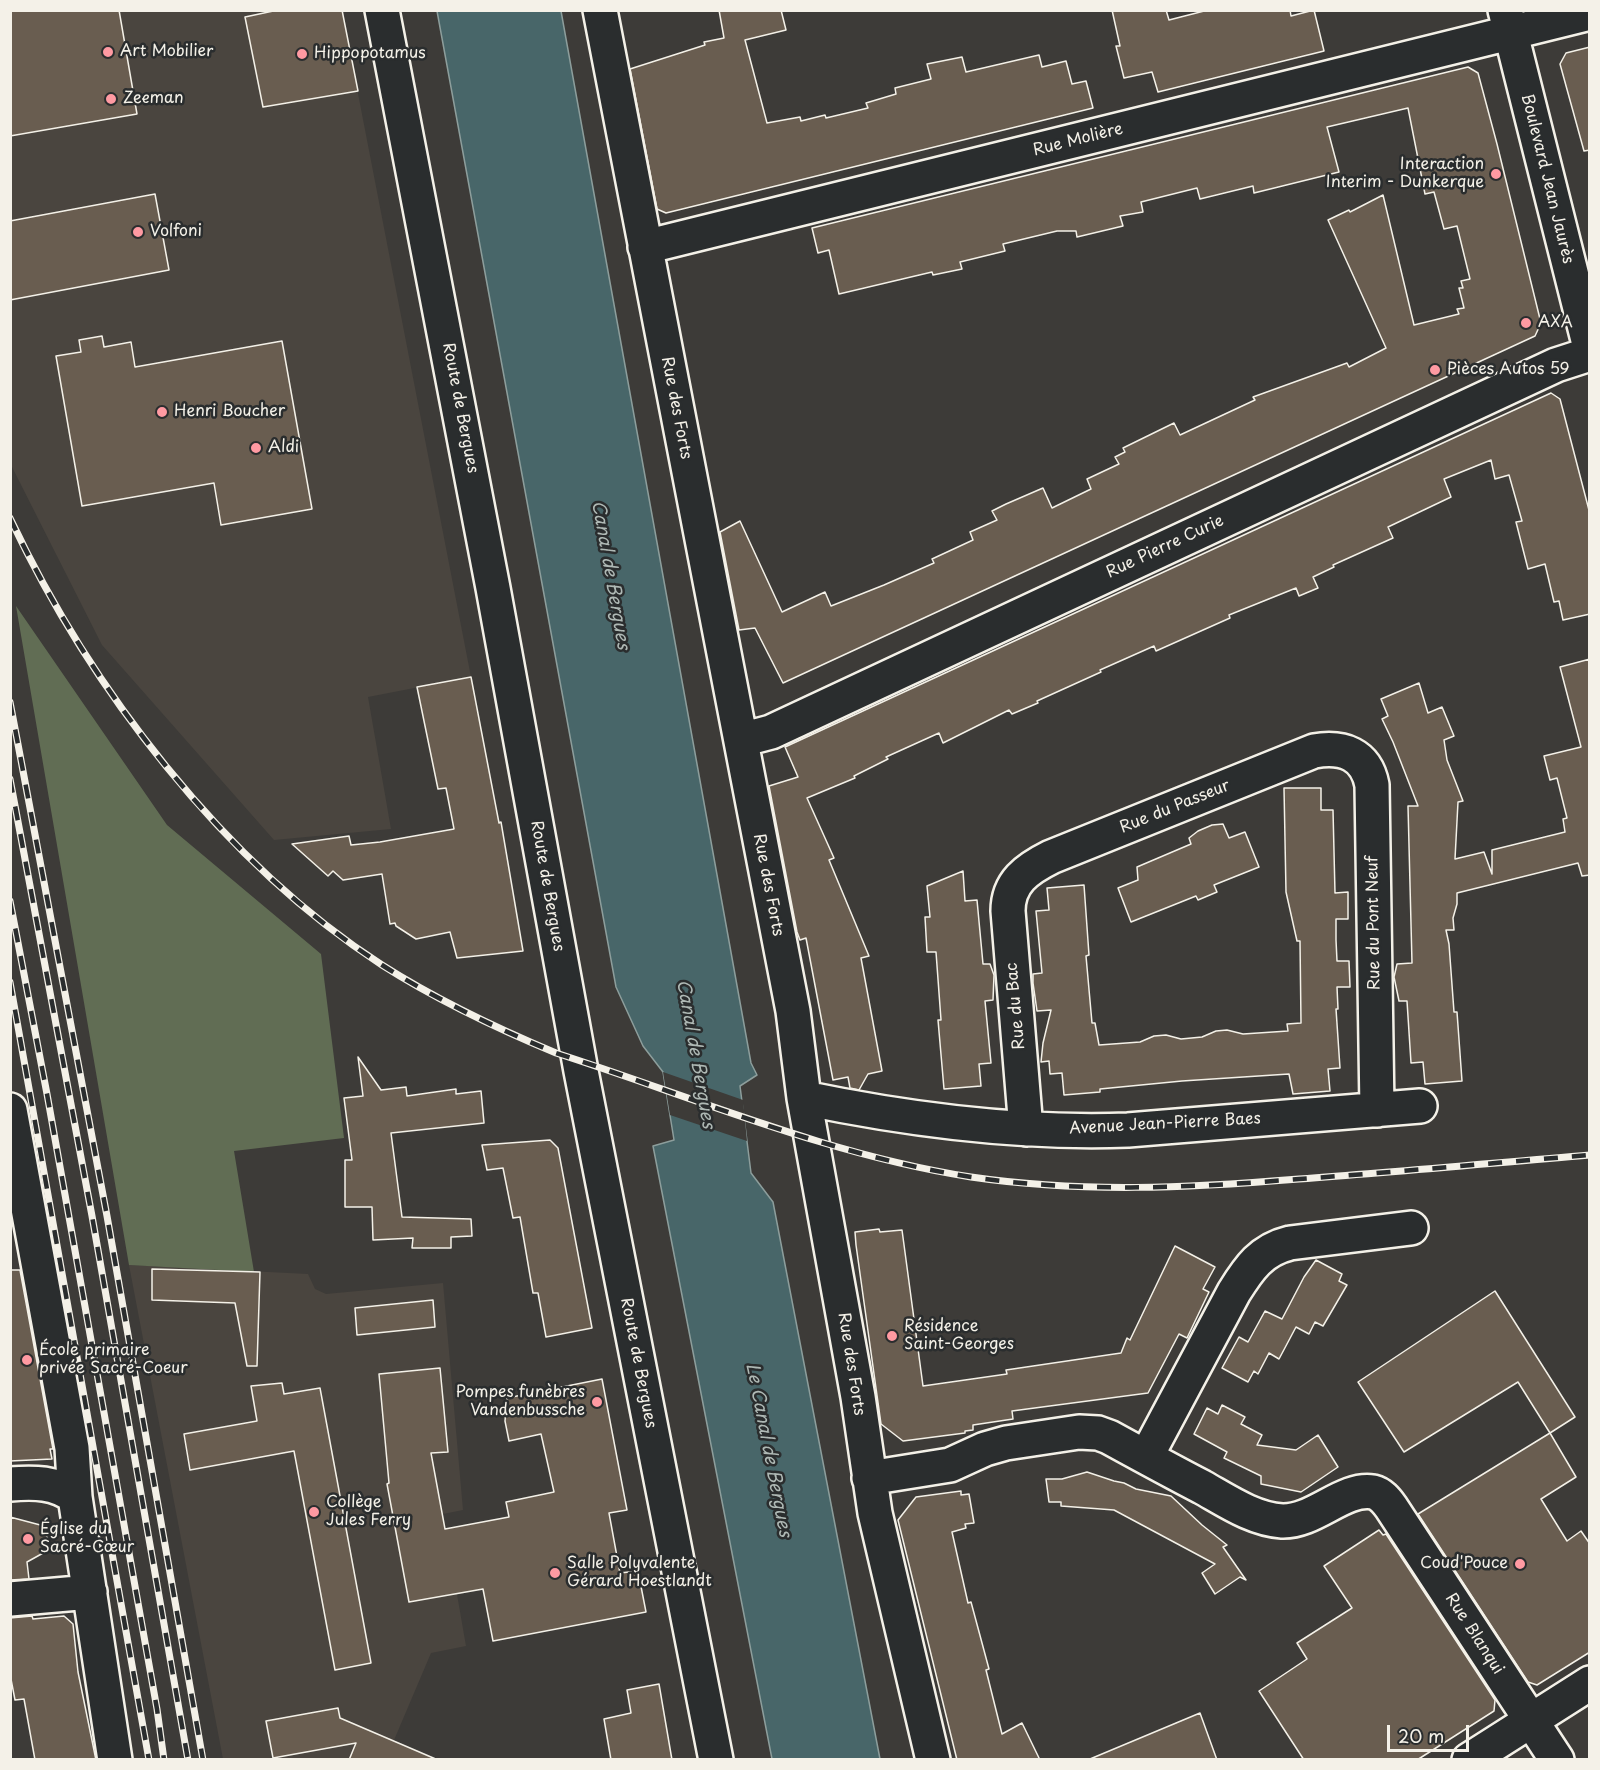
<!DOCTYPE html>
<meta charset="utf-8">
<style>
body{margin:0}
#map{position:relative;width:1600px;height:1770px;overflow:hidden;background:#3d3b38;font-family:"Playpen Sans",sans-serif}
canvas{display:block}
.frame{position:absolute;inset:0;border:12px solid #f4f1e8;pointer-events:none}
.scale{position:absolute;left:1387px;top:1725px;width:82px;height:27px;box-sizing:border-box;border:3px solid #f4f1e8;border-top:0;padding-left:8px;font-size:18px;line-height:21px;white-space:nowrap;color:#f4f1e8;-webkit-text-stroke:4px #2a2d2e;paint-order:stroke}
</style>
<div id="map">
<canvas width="1600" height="1770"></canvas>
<div class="frame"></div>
<div class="scale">20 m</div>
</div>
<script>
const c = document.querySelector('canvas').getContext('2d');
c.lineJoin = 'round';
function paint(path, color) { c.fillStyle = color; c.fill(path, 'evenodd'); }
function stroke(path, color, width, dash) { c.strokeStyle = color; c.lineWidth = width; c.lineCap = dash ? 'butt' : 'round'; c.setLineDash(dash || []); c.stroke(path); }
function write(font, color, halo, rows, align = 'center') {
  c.font = font + ' "Playpen Sans",sans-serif'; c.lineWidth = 5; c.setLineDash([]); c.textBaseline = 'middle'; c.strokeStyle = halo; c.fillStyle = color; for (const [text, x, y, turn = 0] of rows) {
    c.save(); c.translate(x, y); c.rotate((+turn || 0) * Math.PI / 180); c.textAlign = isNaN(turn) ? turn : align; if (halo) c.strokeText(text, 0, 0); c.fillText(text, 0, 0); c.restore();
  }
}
paint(new Path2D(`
 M11,11H342L471,677L368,697L391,829L274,840L102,645L11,465Z
 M129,1265L308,1274L315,1289L326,1294L443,1283L463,1510L443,1514L466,1646L431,1653L386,1759H223Z`), '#4a453f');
paint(new Path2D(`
 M16,606L167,825L321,954L344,1138L234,1151L254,1272L129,1265Z`), '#616d54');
const water = new Path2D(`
 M437,11H561L751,1063L757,1075L740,1086L751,1173L773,1202L880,1759H772L653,1146L674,1140L663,1072L643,1046L616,987Z`);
paint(water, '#486669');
stroke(water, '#8d9e9c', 1.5);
paint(new Path2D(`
 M663,1072L743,1100L747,1141L670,1115Z`), '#3d3b38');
const building = new Path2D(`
 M10,10H119L137,114L10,136Z
 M278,10H342L358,91L263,107L245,17Z
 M719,10H781L786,30L745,40L767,123L800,117L801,121L825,115L826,118L868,108L866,103L896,94L895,88L931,79L927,64L962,57L966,72L1039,55L1042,67L1066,61L1072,84L1086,81L1093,108L666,213L657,209L630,69L705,45L704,42L724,38Z
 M1112,10H1166L1169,20L1208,10H1290L1291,16L1314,10L1324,51L1158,92L1152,72L1124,78L1116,46H1120Z
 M1590,47V150L1584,151L1560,64L1566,53Z
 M1468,67L1478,73L1497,144L1541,323L1535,336L783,683L755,628L739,630L720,532L740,521L782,612L825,592L831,606L884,585L934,563L932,559L973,540L970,532L997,520L992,511L1006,504L1043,488L1052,508L1091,489L1087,479L1119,464L1115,457L1125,452L1123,448L1174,423L1180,435L1255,400L1253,397L1347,363L1349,367L1386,348L1328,220L1349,210L1350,212L1383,195L1414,325L1459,314L1457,309L1464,308L1459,288H1463L1461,281L1470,279L1457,226L1444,229L1434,192L1425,194L1408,108L1327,127L1339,172L1254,193L1253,186L1200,199L1197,188L1141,202L1143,212L1120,216L1123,226L1077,237L1076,231H1057L1003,244L1005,251L960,262L962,269L933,275L932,272L839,294L829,250L818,253L812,228Z
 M155,194L169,270L10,300V221Z
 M102,336L104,347L131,342L135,367L282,341L312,509L221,525L214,483L82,506L56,356L81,352L79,340Z
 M1551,393L1560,399L1590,514V614L1563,620L1559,601L1554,602L1545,564L1528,569L1516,522L1522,521L1509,475L1495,479L1491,460L1444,479L1451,497L1388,527L1393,538L1333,565L1334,567L1313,577L1318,588L1299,596L1296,588L1229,615L1230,618L1156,651L1154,646L1100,670L1101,672L1037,701L1038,703L1012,714L1009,710L943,743L939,733L886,757L888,759L854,776L855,778L807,798L834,858L829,860L869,956L861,958L882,1071L868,1074L859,1090L850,1088L848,1077L833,1080L806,938L800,940L797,932L769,786L798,777L785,747Z
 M1590,659V875L1582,876L1578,863L1457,893V904L1453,918L1454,930H1446L1449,944L1454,1012H1457L1462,1081L1425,1084L1423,1062L1411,1063L1407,1001H1399L1394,977L1397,964L1412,963L1408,806H1418L1393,742L1382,719L1388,716L1381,699L1419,683L1428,713L1442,707L1454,736L1444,740L1447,760L1463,801L1458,802L1455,859L1484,852L1492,874V850L1565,832L1563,819L1567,818L1557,778L1550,780L1544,756L1581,747L1560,667Z
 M471,677L499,823L501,822L523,951L457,958L450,932L416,939L396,926L395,923L390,924L382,874L343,880L333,871L328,876L292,844L349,836L351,845L380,842L454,829L446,788L438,789L417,687Z
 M1284,788H1321V810H1333L1335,893L1348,892V919H1336V940L1337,961H1349L1350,987H1337L1338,1009H1336L1340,1068L1328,1069L1330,1091L1293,1094L1289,1074L1182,1081L1100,1089V1092L1064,1095L1062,1073L1050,1074L1049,1061L1041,1062L1043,1043L1051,1010L1037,1011L1033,983V974L1042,973L1036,911L1049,910L1047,888L1084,885L1089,955L1086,956L1092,1023H1095L1099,1045L1140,1042L1154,1036L1166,1035L1181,1039L1202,1037L1216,1031L1227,1030L1243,1034L1288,1031L1287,1024L1301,1023L1300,941H1297L1286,892Z
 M1223,824L1229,838L1245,832L1259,867L1214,885L1217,892L1198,900L1196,896L1131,922L1118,888L1138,880L1137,867L1191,844L1189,838L1198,831L1212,825Z
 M963,871L965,901L977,900L983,964H990L994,975L993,1000L985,1001L991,1063L979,1064L981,1086L944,1089L938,1020H941L936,952H927L925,917H930L927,886Z
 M358,1057L381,1090L406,1087L407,1096L456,1089V1094L481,1091L484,1123L391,1133L402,1217L471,1219L472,1236L451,1237V1248H412L413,1238L373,1240L372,1207H345V1160H352L344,1098L363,1096Z
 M550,1140L558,1148L592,1328L546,1337L538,1293H533L520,1217L513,1218L503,1168L487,1170L482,1145Z
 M879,1229L880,1232L902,1230L923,1386L1007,1374L1006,1370L1121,1353L1127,1338L1130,1340L1175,1246L1215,1267L1203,1289L1209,1292L1187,1338L1179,1334L1148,1393L1012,1411L1013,1419L973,1425V1430L965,1431V1433L903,1441L881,1424L856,1245L855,1232Z
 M1316,1260L1342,1274L1339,1281L1347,1285L1323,1326L1315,1322L1309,1334L1296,1327L1279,1359L1269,1353L1258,1374L1254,1371L1248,1382L1222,1368L1239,1337L1248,1342L1265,1311L1282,1319L1304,1277Z
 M152,1269L260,1272L257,1366H247L235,1303L152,1300Z
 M10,1270H20L53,1449H50L52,1459L10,1461Z
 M1495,1291L1575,1417L1550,1433L1518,1382L1404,1452L1358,1382Z
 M433,1300L435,1327L357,1335L355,1308Z
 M440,1368L448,1452L431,1453L445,1529L509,1517L506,1502L554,1492L541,1434L509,1441L505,1421L507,1398L602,1379L627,1510L609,1513L620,1573L638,1571L646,1612L493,1641L483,1589L409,1602L387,1484L389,1483L379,1374Z
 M282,1383L284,1394L320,1388L371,1663L335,1670L294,1451L190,1470L184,1434L257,1421L251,1386Z
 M1222,1405L1245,1417L1241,1424L1262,1435L1257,1445L1296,1450L1318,1435L1338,1467L1301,1492L1261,1484V1476L1224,1458L1227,1452L1194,1434L1207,1408L1218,1414Z
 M1550,1433L1576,1477L1541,1499L1567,1541L1581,1531L1590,1544V1652L1537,1685L1528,1682L1418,1514Z
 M1087,1472L1114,1481L1124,1483L1136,1489L1171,1496L1202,1525L1227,1545L1223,1547L1246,1580L1240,1577L1215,1594L1202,1573L1215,1564L1114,1510L1061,1506V1502H1049L1046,1479H1062Z
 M961,1491V1495L969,1494L974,1523L965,1524L966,1528L952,1532L968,1603L971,1602L989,1669L986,1670L1002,1734L1022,1723L1040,1760H957L898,1520L916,1497Z
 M10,1517L44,1526V1531L48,1539L45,1552L27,1562L29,1579L10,1580Z
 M1379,1530L1383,1535L1386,1534L1495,1700L1494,1711L1417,1760H1304L1259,1691L1307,1659L1297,1643L1352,1608L1324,1566Z
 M32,1616L33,1619L64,1616L73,1624L78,1672L96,1760H35L24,1699L15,1700L10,1674V1618Z
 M659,1684L672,1760H611L604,1719L631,1713L627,1690Z
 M338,1708L340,1718L438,1760H349L356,1743L273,1758L266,1721Z
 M1200,1713L1217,1760H1090V1759Z`);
paint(building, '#695d50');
stroke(building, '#f4f1e8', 1.5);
const minor = new Path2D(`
 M600,10L793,1011L804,1098L858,1397L875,1513L933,1760
 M1505,10L1590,348
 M645,247L1590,13
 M741,740L771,732L1556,365L1590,354
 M804,1098C910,1120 1020,1134 1128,1130L1420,1106
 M10,1110L72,1448L75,1497L115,1760
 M1026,1129L1008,911C1008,882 1027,869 1051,857L1314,751C1343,746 1366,754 1372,785L1377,1110
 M1146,1457L1234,1292C1249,1268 1261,1250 1290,1243L1411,1228
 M869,1478L950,1465L985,1449L1006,1443L1079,1432L1098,1433L1109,1437C1140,1454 1171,1471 1202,1487C1227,1501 1253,1519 1282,1521C1315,1522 1343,1487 1373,1492C1381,1494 1386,1500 1391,1507L1557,1760
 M10,1484C34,1482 56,1482 75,1497
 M10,1599L90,1592
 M1469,1760L1590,1683`);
const major = new Path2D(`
 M382,10L493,588L581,1071L716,1760`);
stroke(minor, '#f4f1e8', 38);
stroke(major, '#f4f1e8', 38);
stroke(minor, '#2a2d2e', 33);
stroke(major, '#2a2d2e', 33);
const rail = new Path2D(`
 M10,518C90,688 223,862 382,965C437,1000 496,1028 556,1053C693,1097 828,1155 971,1177C1081,1193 1189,1188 1299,1179C1396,1172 1493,1163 1590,1155
 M10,702L107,1216L203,1760
 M10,779L92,1216L188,1760
 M10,901L47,1094L157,1709L164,1760
 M10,982L149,1760`);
stroke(rail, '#f4f1e8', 7);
stroke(rail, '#2a2d2e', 4.5, [14]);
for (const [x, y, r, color] of [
 [108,52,6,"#ff9aa2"],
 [302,54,6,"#ff9aa2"],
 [111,99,6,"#ff9aa2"],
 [1496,174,6,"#ff9aa2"],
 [138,232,6,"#ff9aa2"],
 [1526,323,6,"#ff9aa2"],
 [1435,370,6,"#ff9aa2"],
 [162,412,6,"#ff9aa2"],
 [256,448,6,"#ff9aa2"],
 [892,1336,6,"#ff9aa2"],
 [27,1360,6,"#ff9aa2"],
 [597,1402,6,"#ff9aa2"],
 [314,1512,6,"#ff9aa2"],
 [28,1539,6,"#ff9aa2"],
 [1520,1564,6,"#ff9aa2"],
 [555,1573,6,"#ff9aa2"]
]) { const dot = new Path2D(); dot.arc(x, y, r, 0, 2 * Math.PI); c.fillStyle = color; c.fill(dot); stroke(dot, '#2a2d2e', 2); }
write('16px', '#f4f1e8', '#2a2d2e', [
 ["Art Mobilier",120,52],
 ["Hippopotamus",314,54],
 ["Zeeman",123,99],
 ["Interaction",1484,165,"right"],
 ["Interim - Dunkerque",1484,183,"right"],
 ["Volfoni",150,232],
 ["AXA",1538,323],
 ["Pièces Autos 59",1447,370],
 ["Henri Boucher",174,412],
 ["Aldi",268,448],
 ["Résidence",904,1327],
 ["Saint-Georges",904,1345],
 ["École primaire",39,1351],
 ["privée Sacré-Coeur",39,1369],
 ["Pompes funèbres",585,1393,"right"],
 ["Vandenbussche",585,1411,"right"],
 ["Collège",326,1503],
 ["Jules Ferry",326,1521],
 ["Église du",40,1530],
 ["Sacré-Cœur",40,1548],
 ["Salle Polyvalente",567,1564],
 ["Gérard Hoestlandt",567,1582],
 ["Coud'Pouce",1508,1564,"right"]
], 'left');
write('16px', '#f4f1e8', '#2a2d2e', [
 ["Rue Molière",1078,140,-14],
 ["Boulevard Jean Jaurès",1547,179,76],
 ["Route de Bergues",460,408,79],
 ["Rue des Forts",676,408,79],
 ["Rue Pierre Curie",1165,547,-25],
 ["Rue du Passeur",1175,807,-22],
 ["Rue des Forts",768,885,79],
 ["Route de Bergues",547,886,80],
 ["Rue du Pont Neuf",1374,923,-91],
 ["Rue du Bac",1016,1006,-95],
 ["Avenue Jean-Pierre Baes",1165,1124,-3],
 ["Route de Bergues",638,1363,79],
 ["Rue des Forts",851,1364,81],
 ["Rue Blanqui",1474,1634,57]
]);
write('italic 18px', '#afb9b5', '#2a2d2e', [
 ["Canal de Bergues",610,575,80],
 ["Canal de Bergues",695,1054,80],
 ["Le Canal de Bergues",768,1450,79]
]);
</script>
